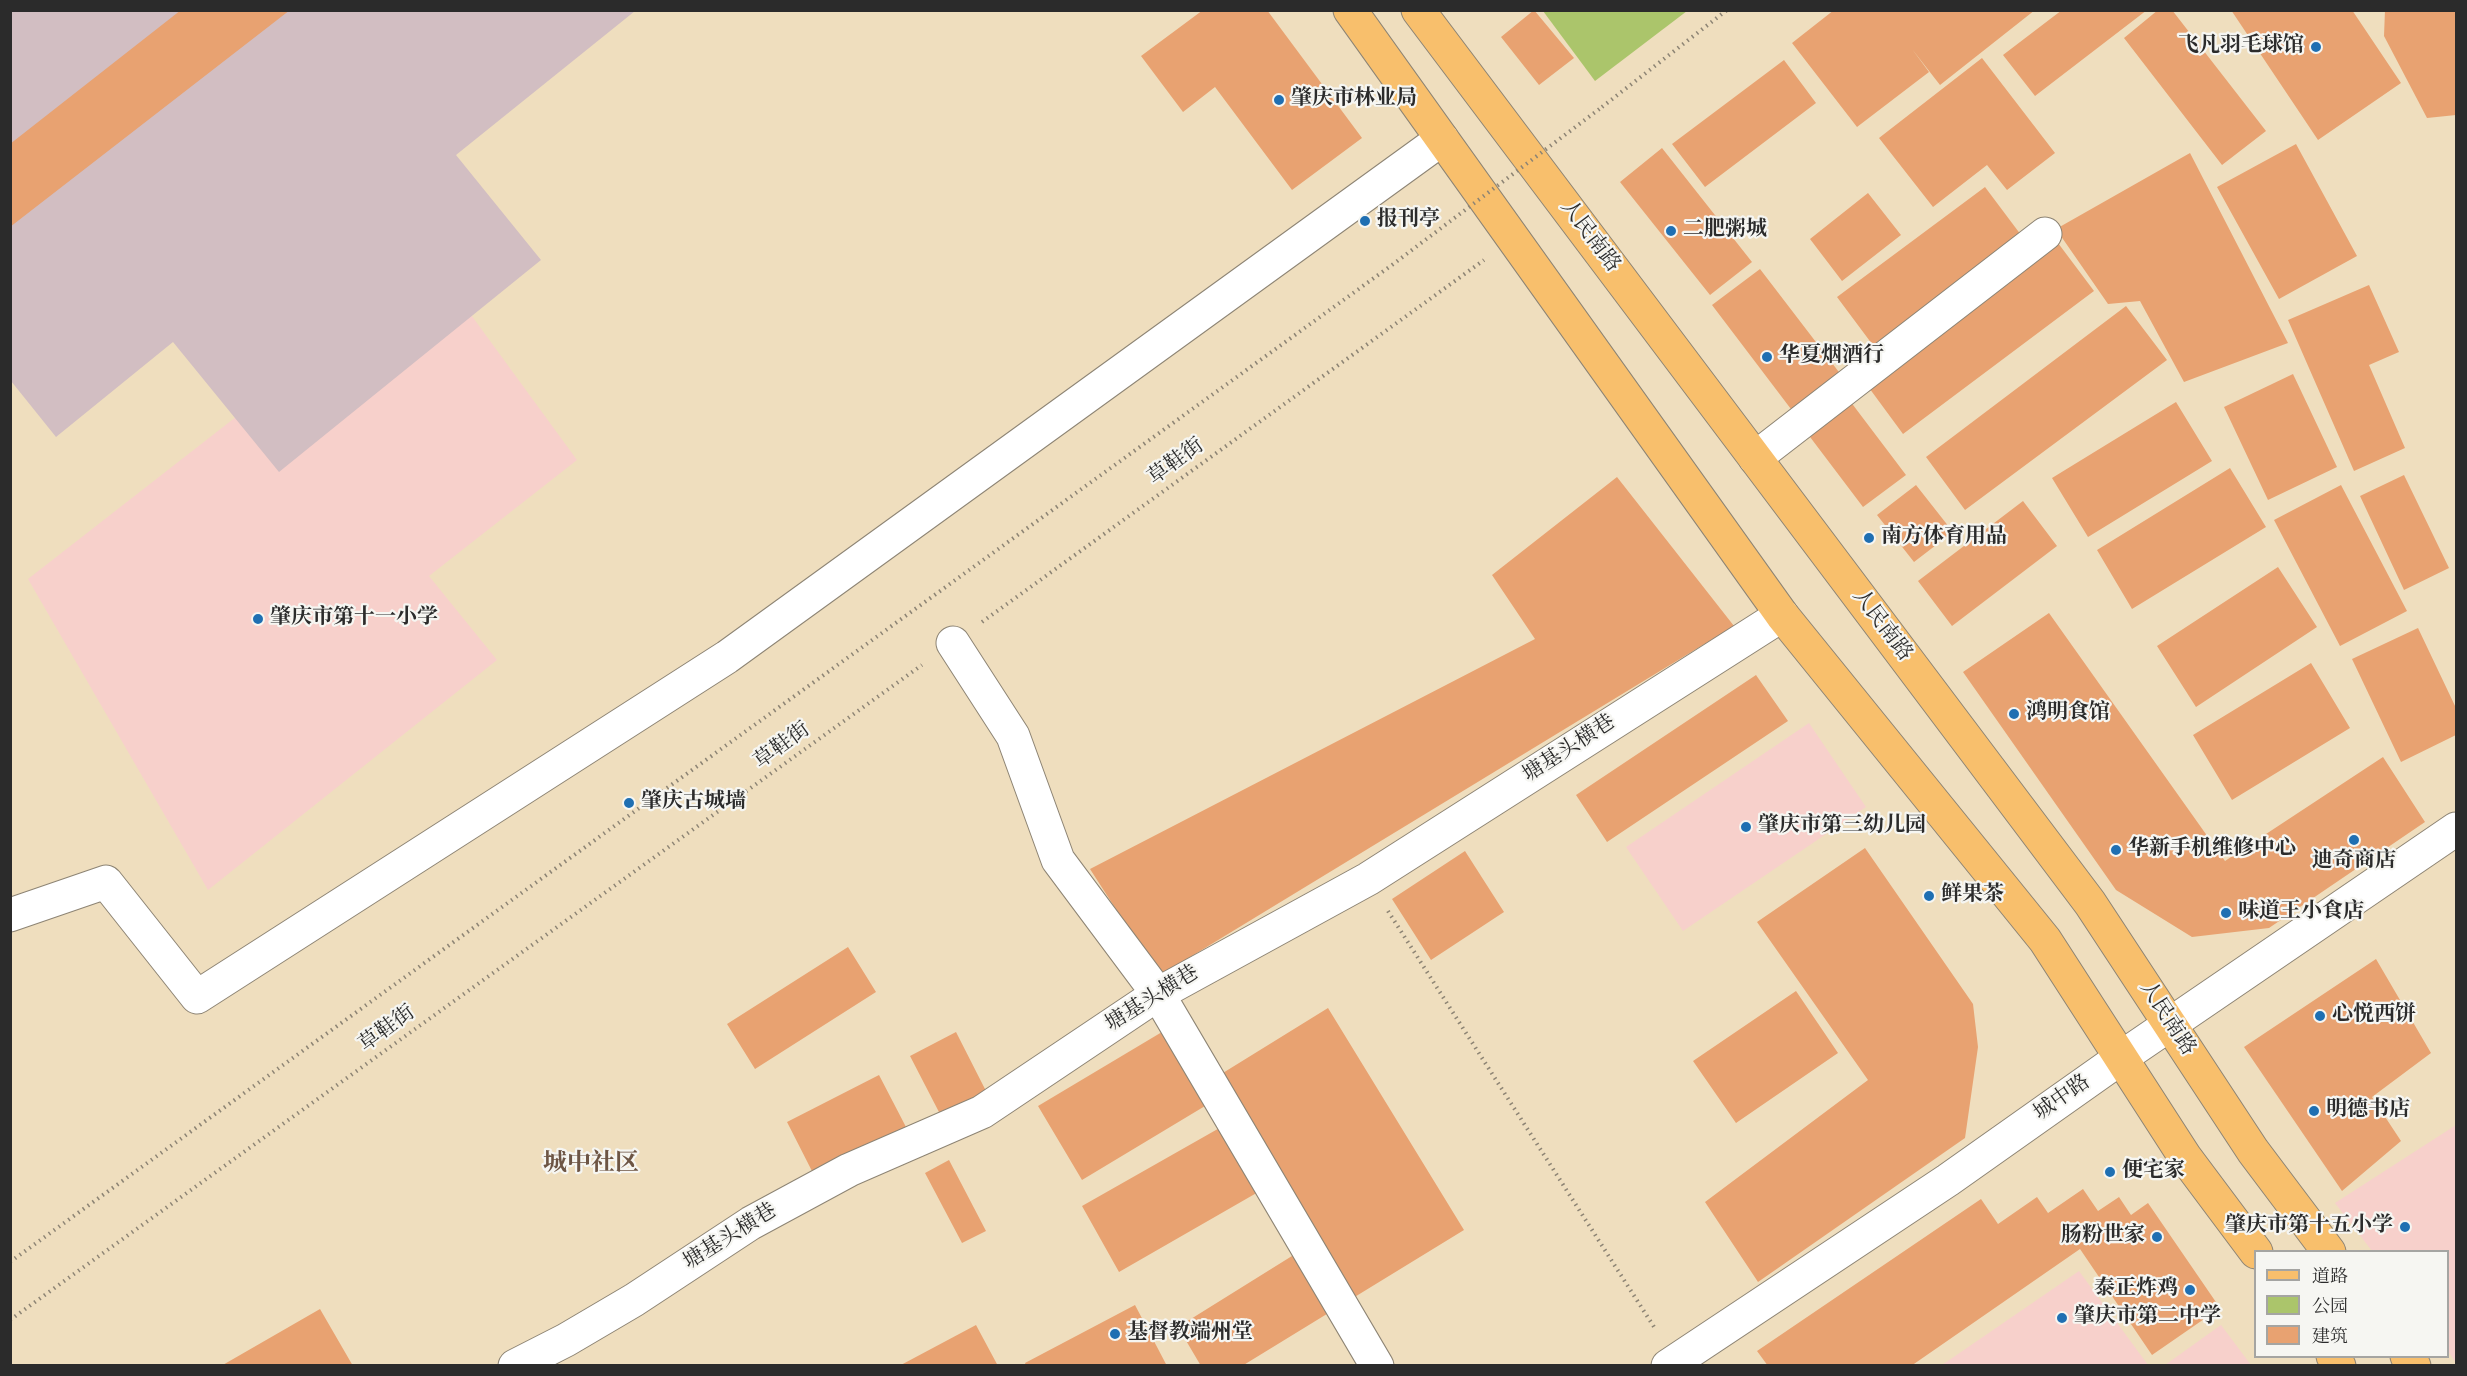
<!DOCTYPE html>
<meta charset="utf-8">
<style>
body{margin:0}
#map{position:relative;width:2467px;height:1376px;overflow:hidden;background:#efdebe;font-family:Vollkorn,"Noto Serif SC",serif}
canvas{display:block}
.frame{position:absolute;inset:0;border:12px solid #2b2b2b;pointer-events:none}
.legend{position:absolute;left:2254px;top:1250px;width:195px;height:108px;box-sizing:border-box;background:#f6f6f2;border:2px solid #a5a5a2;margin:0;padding:8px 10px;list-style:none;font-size:18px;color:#2b2b2b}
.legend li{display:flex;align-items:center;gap:12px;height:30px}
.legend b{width:30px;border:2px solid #a5a5a2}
</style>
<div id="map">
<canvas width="2467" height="1376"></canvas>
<div class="frame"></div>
<ul class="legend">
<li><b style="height:8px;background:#f8bf6c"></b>道路</li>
<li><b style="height:16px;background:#abc56b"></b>公园</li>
<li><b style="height:16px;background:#e8a271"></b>建筑</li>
</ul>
</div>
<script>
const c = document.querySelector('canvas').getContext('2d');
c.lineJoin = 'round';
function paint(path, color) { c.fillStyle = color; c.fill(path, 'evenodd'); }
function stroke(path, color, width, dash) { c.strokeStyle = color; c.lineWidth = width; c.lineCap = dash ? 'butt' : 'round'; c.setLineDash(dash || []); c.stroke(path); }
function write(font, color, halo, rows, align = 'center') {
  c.font = font + ' Vollkorn,"Noto Serif SC",serif'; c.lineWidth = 4.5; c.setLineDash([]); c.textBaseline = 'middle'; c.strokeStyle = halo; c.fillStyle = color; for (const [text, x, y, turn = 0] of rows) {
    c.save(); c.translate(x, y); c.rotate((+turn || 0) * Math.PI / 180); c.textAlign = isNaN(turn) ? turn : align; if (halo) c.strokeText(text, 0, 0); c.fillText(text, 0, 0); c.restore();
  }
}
paint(new Path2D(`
 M466,308L577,460L429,576L497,660L208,890L28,579L250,406Z
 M1809,723L1866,807L1683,931L1626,847Z
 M2456,1125V1363L2448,1351V1252L2372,1251L2335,1203Z
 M2079,1271L2148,1365H1942Z
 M2221,1325L2251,1365H2165Z`), '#f7d0cb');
paint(new Path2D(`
 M10,11H635L456,155L541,260L279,472L173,342L56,437L11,381Z`), '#d2bec2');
paint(new Path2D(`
 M1543,11H1687L1595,81Z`), '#abc56b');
paint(new Path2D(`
 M181,10H290L10,227V144Z
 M1203,10H1267L1362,138L1292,190L1215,87L1183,112L1141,56Z
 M1534,10L1574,58L1539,85L1501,37Z
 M1834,10H2035L1940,85L1912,49L1929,72L1857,127L1792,43Z
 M2062,10H2147L2035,96L2003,55Z
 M2158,10H2172L2266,131L2222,165L2124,38Z
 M2231,10H2352L2401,83L2318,140Z
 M2385,10H2456V115L2427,118L2384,36Z
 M1982,58L2055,153L2007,190L1987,165L1933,207L1879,138Z
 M1784,60L1816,103L1705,187L1672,144Z
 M2296,144L2357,256L2279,299L2217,187Z
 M1662,148L1752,262L1710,295L1620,182Z
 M2190,153L2288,343L2184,382L2140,301L2108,304L2056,229Z
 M1985,187L2024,239L1875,348L1837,297Z
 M1868,193L1901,235L1842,281L1810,239Z
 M2055,239L2094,291L1903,434L1864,381Z
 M1760,269L1845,380L1797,417L1712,305Z
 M2369,285L2399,352L2369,365L2405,448L2354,471L2288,320Z
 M2126,306L2167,360L1965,510L1926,457Z
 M2293,374L2337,467L2268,500L2224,407Z
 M1847,397L1906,475L1863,507L1804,429Z
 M2176,402L2212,461L2088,537L2052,478Z
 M2230,468L2266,527L2132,609L2097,550Z
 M2404,475L2449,568L2404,590L2360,496Z
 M1617,477L1734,626L1159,976L1090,869L1535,639L1492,575Z
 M1916,485L1953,532L1914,562L1877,515Z
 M2341,485L2407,611L2340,646L2274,520Z
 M2023,501L2057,546L1952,626L1918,581Z
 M2278,567L2317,627L2196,707L2157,646Z
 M2049,613L2225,861L2383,757L2425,822L2269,928L2192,937L2116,890L1963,672Z
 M2418,628L2456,708V735L2401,762L2352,659Z
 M2311,663L2350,728L2232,800L2193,735Z
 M1756,675L1788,721L1607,842L1576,795Z
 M1865,848L1973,1004L1978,1047L1965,1138L1758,1282L1705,1202L1868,1080L1757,922Z
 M1465,851L1504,912L1431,960L1392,899Z
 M848,947L876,992L755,1069L727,1024Z
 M2376,959L2431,1053L2372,1097L2401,1141L2342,1191L2244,1047Z
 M1796,991L1838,1053L1736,1123L1693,1061Z
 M1328,1008L1464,1230L1353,1298L1218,1076Z
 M1167,1029L1210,1103L1082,1180L1038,1106Z
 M956,1032L986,1091L940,1114L910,1056Z
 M879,1075L906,1127L814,1175L787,1122Z
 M1223,1126L1260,1191L1119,1272L1082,1206Z
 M949,1160L986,1231L962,1243L925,1173Z
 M2083,1189L2098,1211L2119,1197L2131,1215L2148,1203L2220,1308L2152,1355L2080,1249L1911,1366H1768L1757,1351L1981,1199L1998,1224L2037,1197L2048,1213Z
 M1300,1251L1335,1309L1242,1366H1201L1178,1327Z
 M1135,1305L1167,1366H1026L1025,1363Z
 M320,1309L353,1366H221Z
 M976,1325L998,1366H899Z`), '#e8a271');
const minor = new Path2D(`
 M1755,458L2045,234
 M953,643L1013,736L1058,860L1158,994L1377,1366
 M10,915L106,882L197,997L727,657L1442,139
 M515,1366L566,1340L634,1300L751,1223L849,1170L982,1112L1158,994L1368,879L1782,615
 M1668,1366L1948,1180L2122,1057L2456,829`);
const major = new Path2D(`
 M1350,10L1782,615L2045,940L2185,1157L2256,1252
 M1418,10L2090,903L2253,1151L2329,1252
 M2333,1356L2339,1366
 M2407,1356L2414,1366`);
stroke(minor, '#8d8474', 35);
stroke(major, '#8d8474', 35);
stroke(new Path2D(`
 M1602,107L1727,10
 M982,622L1484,260
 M1388,911L1656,1330
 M10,1262L1392,265
 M10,1320L922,665`), '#8d8474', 4, [1.5, 4.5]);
stroke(minor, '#fff', 33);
stroke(major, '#f8bf6c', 33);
stroke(new Path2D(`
 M1392,265L1602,107`), '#8d8474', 4, [1.5, 4.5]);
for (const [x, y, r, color] of [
 [2316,47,6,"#1f6fb2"],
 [1279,100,6,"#1f6fb2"],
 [1365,221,6,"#1f6fb2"],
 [1671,231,6,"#1f6fb2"],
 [1767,357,6,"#1f6fb2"],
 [1869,538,6,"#1f6fb2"],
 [258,619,6,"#1f6fb2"],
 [2014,714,6,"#1f6fb2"],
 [629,803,6,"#1f6fb2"],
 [1746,827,6,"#1f6fb2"],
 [2354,840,6,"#1f6fb2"],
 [2116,850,6,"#1f6fb2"],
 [1929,896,6,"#1f6fb2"],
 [2226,913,6,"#1f6fb2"],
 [2320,1016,6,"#1f6fb2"],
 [2314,1111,6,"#1f6fb2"],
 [2110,1172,6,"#1f6fb2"],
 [2405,1227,6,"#1f6fb2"],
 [2157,1237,6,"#1f6fb2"],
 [2190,1290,6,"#1f6fb2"],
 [2062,1318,6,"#1f6fb2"],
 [1115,1334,6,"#1f6fb2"]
]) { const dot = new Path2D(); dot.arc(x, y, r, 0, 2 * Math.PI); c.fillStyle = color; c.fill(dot); stroke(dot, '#f6f6f2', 2); }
write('bold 21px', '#2b2b2b', '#f6f6f2', [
 ["飞凡羽毛球馆",2304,47,"right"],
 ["肇庆市林业局",1291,100],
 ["报刊亭",1377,221],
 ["二肥粥城",1683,231],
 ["华夏烟酒行",1779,357],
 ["南方体育用品",1881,538],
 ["肇庆市第十一小学",270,619],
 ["鸿明食馆",2026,714],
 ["肇庆古城墙",641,803],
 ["肇庆市第三幼儿园",1758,827],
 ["华新手机维修中心",2128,850],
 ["迪奇商店",2354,862,"center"],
 ["鲜果茶",1941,896],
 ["味道王小食店",2238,913],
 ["心悦西饼",2332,1016],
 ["明德书店",2326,1111],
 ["便宅家",2122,1172],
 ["肇庆市第十五小学",2393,1227,"right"],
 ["肠粉世家",2145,1237,"right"],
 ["泰正炸鸡",2178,1290,"right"],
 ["肇庆市第二中学",2074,1318],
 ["基督教端州堂",1127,1334]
], 'left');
write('21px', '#2b2b2b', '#f6f6f2', [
 ["人民南路",1589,237,53],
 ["草鞋街",1177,463,-36],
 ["人民南路",1881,626,53],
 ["草鞋街",783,747,-36],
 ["塘基头横巷",1570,750,-33],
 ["塘基头横巷",1153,1000,-32],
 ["人民南路",2166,1019,57],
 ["草鞋街",388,1030,-36],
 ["城中路",2063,1099,-35],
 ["塘基头横巷",731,1238,-32]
]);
write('bold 24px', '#6d5544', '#f6f6f2', [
 ["城中社区",591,1166]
]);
</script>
